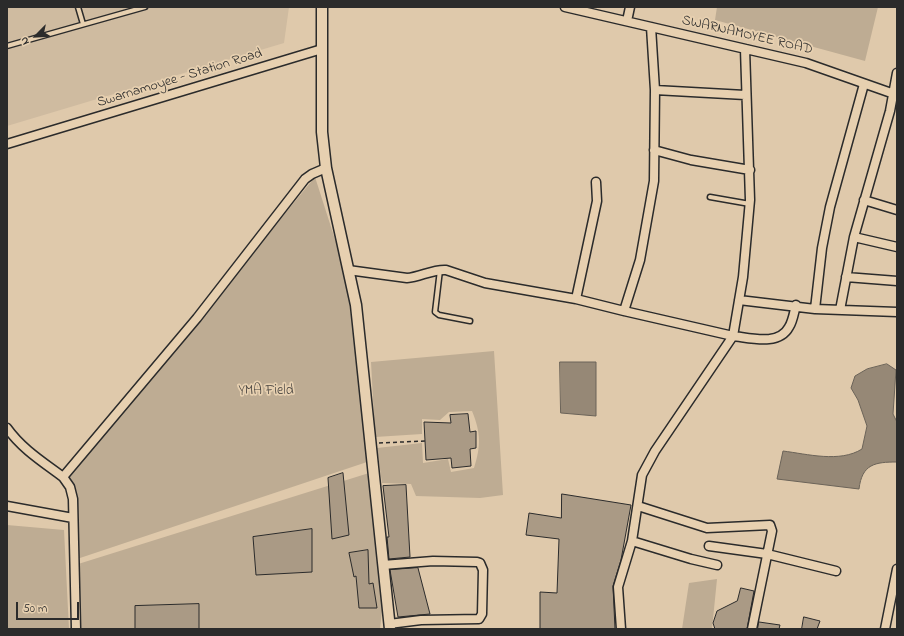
<!DOCTYPE html>
<style>
body{margin:0}
#map{position:relative;width:904px;height:636px;overflow:hidden;background:#dfc9ab;font-family:"Indie Flower",sans-serif}
canvas{display:block}
.frame{position:absolute;inset:0;border:8px solid #2b2b2b;pointer-events:none}
.north{position:absolute;left:16px;top:16px;width:40px;height:40px;-webkit-text-stroke:3px #e7d0b0;paint-order:stroke;rotate:246deg;font-size:11px;font-weight:700;line-height:16px;text-align:center;color:#2b2b2b}
.north::after{content:'';display:block;margin:auto;width:14px;height:18px;background:#2b2b2b;clip-path:polygon(50% 0,100% 100%,50% 72%,0 100%)}
.scale{position:absolute;left:16px;top:602px;width:63px;height:18px;box-sizing:border-box;border:2px solid #2b2b2b;border-top:0;padding-left:5px;font-size:12px;line-height:14px;white-space:nowrap;color:#2b2b2b;-webkit-text-stroke:3px #e7d0b0;paint-order:stroke}
</style>
<div id="map">
<canvas width="904" height="636"></canvas>
<div class="frame"></div>
<div class="north">N</div>
<div class="scale">50 m</div>
</div>
<script>
const c = document.querySelector('canvas').getContext('2d');
c.lineJoin = 'round';
function paint(path, color) { c.fillStyle = color; c.fill(path, 'evenodd'); }
function stroke(path, color, width, dash) { c.strokeStyle = color; c.lineWidth = width; c.lineCap = dash ? 'butt' : 'round'; c.setLineDash(dash || []); c.stroke(path); }
function write(font, color, halo, rows, align = 'center') {
  c.font = font + ' "Indie Flower",sans-serif'; c.lineWidth = 3.5; c.setLineDash([]); c.textBaseline = 'middle'; c.strokeStyle = halo; c.fillStyle = color; for (const [text, x, y, turn = 0] of rows) {
    c.save(); c.translate(x, y); c.rotate((+turn || 0) * Math.PI / 180); c.textAlign = isNaN(turn) ? turn : align; if (halo) c.strokeText(text, 0, 0); c.fillText(text, 0, 0); c.restore();
  }
}
paint(new Path2D(`
 M7,7H289L284,43L7,126Z`), '#cfbba0');
paint(new Path2D(`
 M717,7H878L865,61L715,20Z
 M315,177L356,305L373,460L74,560L73,499L63,477L246,261Z
 M494,351L503,495L480,498L416,496L411,484L382,483L377,448L422,443L423,463L448,459L451,472L474,468C481,446 481,433 472,411L449,412L440,420L422,419V434L375,437L371,362Z
 M369,473L382,611L380,629H78L75,565Z
 M7,525L64,530L69,629H7Z
 M717,579L712,629H682L689,583Z`), '#beac93');
const water = new Path2D(`
 M560,362H596V416L561,413Z
 M887,364L896,370L893,414L897,422V462C875,462 862,464 859,489L777,479L783,451C807,454 840,463 862,449L867,426L858,400L851,388L855,376L867,369Z`);
paint(water, '#968876');
stroke(water, '#6b6358', 1);
const building = new Path2D(`
 M468,414L470,432L476,431V448L470,449L471,466L452,468L451,458L426,460L424,422L451,423L450,415Z
 M343,473L349,535L332,539L328,478Z
 M406,485L410,557L389,559L387,537H389L383,486Z
 M562,494L631,505L621,560L613,586L615,629H540V592L557,593L559,539L526,535L529,513L561,518Z
 M312,529V572L256,575L253,537Z
 M368,550L369,584L373,583L377,608H359L356,576L354,577L349,553Z
 M418,568L430,614L398,617L390,570Z
 M741,588L754,591L747,629H715L713,623L717,611L737,601Z
 M199,604V629H135V606Z
 M804,617L820,621L817,629H802Z
 M759,622L780,625L779,629H758Z`);
paint(building, '#aa9a85');
stroke(building, '#2b2b2b', 1);
const service = new Path2D(`
 M78,7L83,24
 M7,46L145,7
 M710,197L750,204
 M440,270L435,312L439,315L470,321`);
const minor = new Path2D(`
 M565,7L806,63L897,95
 M627,21L630,7
 M745,49L750,200L743,277L733,336C751,338 779,346 789,327C793,321 794,312 796,305
 M655,90L745,95
 M7,144L322,49
 M654,150L691,160L750,170
 M864,200L897,210
 M854,237L897,247
 M348,270L407,278C420,277 433,269 446,270L485,283L576,299L624,311L640,260L654,181L655,90L651,27
 M846,277L897,281
 M576,299L597,201L596,182
 M739,300L815,309L897,312
 M815,309L822,248L830,207L864,84
 M840,310L854,237L890,111L897,73
 M7,428C22,449 43,462 63,477L197,318L305,179L312,174L326,168
 M63,477L70,487L73,499L76,629
 M7,506L73,518
 M638,506L707,528L770,525L772,531L752,629
 M632,541L691,559L717,565
 M709,546L767,554L836,571
 M383,565L433,561L477,562L480,563L483,570L482,614L479,619L421,620L389,624
 M621,629L618,587L632,541L642,475L655,451L733,336L624,311
 M885,629L897,569`);
const tertiary = new Path2D(`
 M322,7V132L326,168L356,305L390,629`);
stroke(service, '#2b2b2b', 7);
stroke(minor, '#2b2b2b', 11);
stroke(tertiary, '#2b2b2b', 13);
stroke(new Path2D(`
 M379,443L425,441`), '#2b2b2b', 1.5, [4, 3]);
stroke(service, '#e7d0b0', 4);
stroke(minor, '#e7d0b0', 8);
stroke(tertiary, '#e7d0b0', 10);
write('14px', '#2b2b2b', '#e7d0b0', [
 ["SWARNAMOYEE ROAD",747,36,13],
 ["Swarnamoyee - Station Road",180,79,-17]
]);
write('14px', '#413e3b', '#e7d0b0', [
 ["YMA Field",266,392]
]);
</script>
